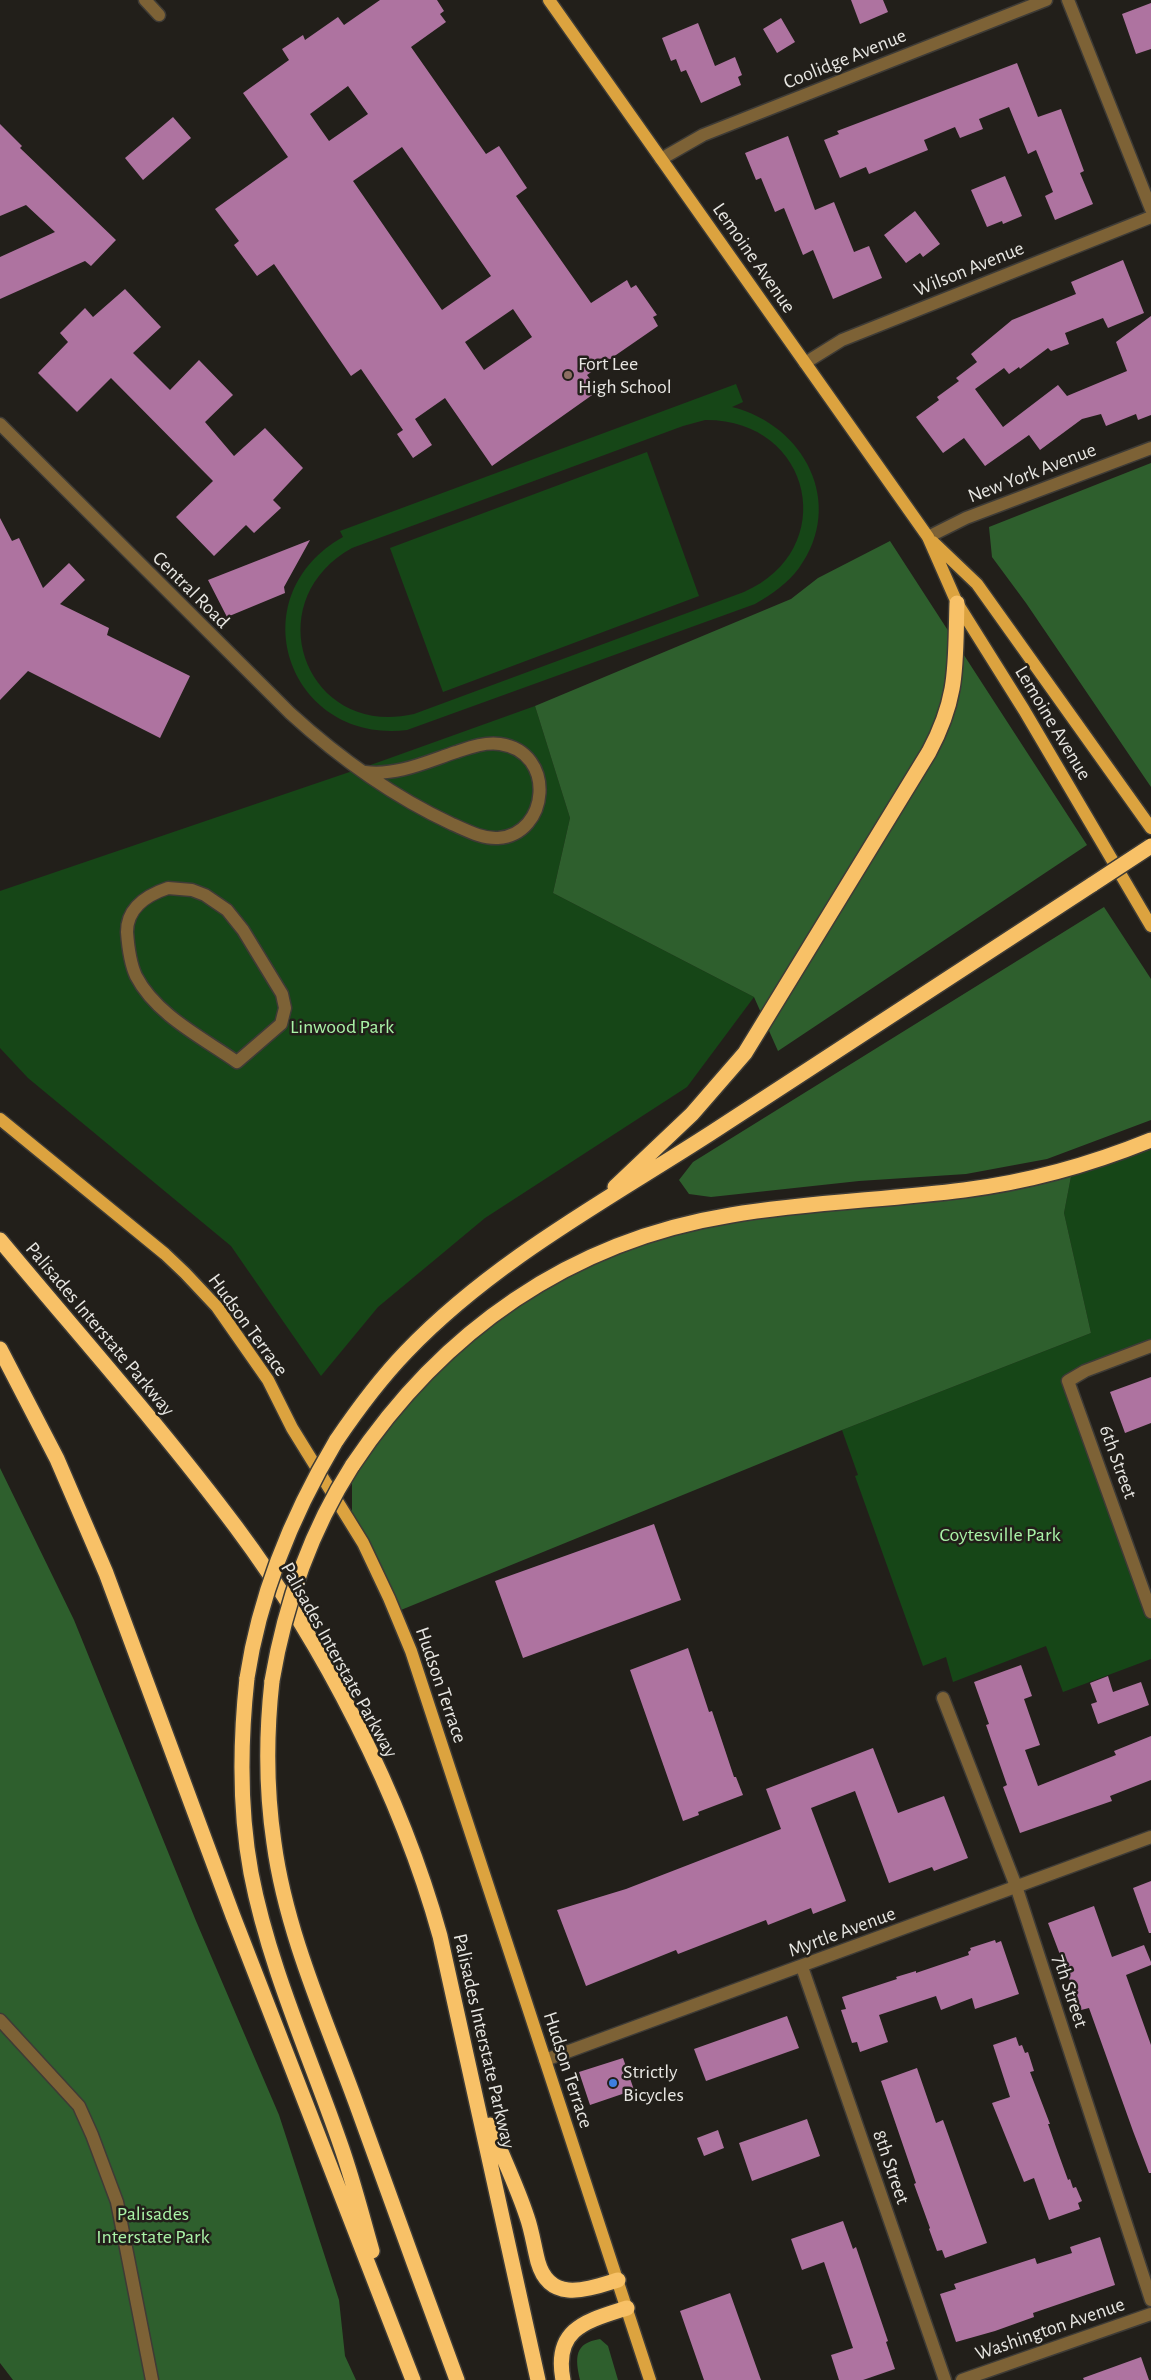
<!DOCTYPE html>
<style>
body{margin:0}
canvas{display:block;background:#221f1a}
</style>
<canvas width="1151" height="2380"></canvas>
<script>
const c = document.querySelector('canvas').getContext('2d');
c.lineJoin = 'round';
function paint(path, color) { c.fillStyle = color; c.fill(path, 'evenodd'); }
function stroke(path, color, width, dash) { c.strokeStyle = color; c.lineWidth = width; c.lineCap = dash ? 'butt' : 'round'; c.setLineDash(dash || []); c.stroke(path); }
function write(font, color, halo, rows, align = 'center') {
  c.font = font + ' "Alegreya Sans",sans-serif'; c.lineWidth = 5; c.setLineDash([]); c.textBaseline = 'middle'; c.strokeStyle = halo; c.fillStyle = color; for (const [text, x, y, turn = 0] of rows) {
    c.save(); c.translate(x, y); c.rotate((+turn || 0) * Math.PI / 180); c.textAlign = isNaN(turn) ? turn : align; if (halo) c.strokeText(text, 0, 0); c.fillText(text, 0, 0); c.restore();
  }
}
paint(new Path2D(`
 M736,384L743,402L732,407C804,425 846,503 799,568C787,584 772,594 755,604L407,730C289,744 237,597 343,537L340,531ZM705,420C813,419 841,550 744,592L414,714C306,739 255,602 352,548L683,426Z
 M647,452L699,596L443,692L390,548Z
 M535,706L570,818L553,893L754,997L687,1087L485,1218L378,1307L321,1376L231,1246L28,1078L0,1048V891L379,762Z
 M1151,1140V1346L1068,1382L1151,1612V1659L1063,1692L1046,1646L953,1682L946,1657L923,1666L855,1476L858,1475L842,1430L1091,1333L1064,1213L1073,1166Z`), '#164617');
paint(new Path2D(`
 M1151,463V787L1026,603L992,557L989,527Z
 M890,541L1087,845L778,1051L754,997L553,893L570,818L535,706L791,599L818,578Z
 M1104,907L1151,979V1120L1047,1159L966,1174L859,1181L711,1197L689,1194L679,1180L693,1162Z
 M1073,1166L1064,1213L1091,1333L842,1430L396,1612L352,1523V1466L364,1447L492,1315L639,1236L889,1198Z
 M0,1468L74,1620L196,1921L279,2115L339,2300L345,2356L356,2380H13L0,2363Z
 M600,2339L608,2346L618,2380H580C575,2358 574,2343 600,2339Z`), '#2e5f2d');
paint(new Path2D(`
 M380,0H437L444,11L440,14L446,22L411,47L486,154L499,146L527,188L516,196L591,303L627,280L631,288L636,285L657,315L653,317L658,326L587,375L596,387L593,390L595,393L492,466L445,398L415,419L432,445L413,458L397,434L403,430L361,369L351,376L274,264L257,276L234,245L239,241L215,209L288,157L243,93L289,60L282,49L303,35L305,40L338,17L344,25ZM348,86L368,114L329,141L310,114ZM402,147L491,276L442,310L353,181ZM513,309L532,337L484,370L465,342Z
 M851,0H883L888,12L860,24Z
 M1151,3V49L1136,54L1122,14Z
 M781,18L795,42L777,53L763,29Z
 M698,23L715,66L735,57L742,75L738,77L741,85L701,103L686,70L681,72L676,59L671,61L662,38Z
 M1017,63L1038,117L1061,109L1084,171L1080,173L1093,204L1055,220L1045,196L1053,192L1036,150L1028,154L1009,107L979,119L983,129L960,138L955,127L924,140L928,150L869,174L866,167L840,178L824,140L839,134L837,131Z
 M173,117L191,138L143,180L125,158Z
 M0,124L22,146L20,148L116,240L91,266L85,261L0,299V257L55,232L26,205L0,216Z
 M788,136L815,210L834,202L854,252L869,246L882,278L833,299L813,250L803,255L784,208L775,212L761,178L756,180L745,153Z
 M1005,176L1022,216L1003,224L1002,221L987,227L971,190Z
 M915,211L940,244L923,257L920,253L906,263L884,235Z
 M1123,260L1144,313L1108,328L1103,318L1065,333L1069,344L1051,351L1048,348L1020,369L1019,367L1009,374L1004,368L975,389L1003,427L1058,385L1067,396L1127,371L1116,342L1151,316V415L1138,420L1136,414L1106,426L1101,414L1082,419L1040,450L1029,435L985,466L964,438L943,453L916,417L939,400L937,397L959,381L956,378L977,362L971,354L1012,320L1076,294L1071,282Z
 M125,289L161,327L133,353L170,390L199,360L233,395L205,422L234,456L265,428L303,468L273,500L281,508L254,533L246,525L214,556L176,517L213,481L111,378L77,412L38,373L68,342L60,333L85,308L93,317Z
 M0,518L12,541L19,538L43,588L69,563L85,580L60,604L109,628L107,635L190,676L160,738L28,671L0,700Z
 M310,540L284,587L285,593L227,617L208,580Z
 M1151,1377V1423L1125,1433L1110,1392Z
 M654,1524L681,1600L523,1658L495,1581Z
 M688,1648L709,1712L712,1711L734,1777H736L743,1795L698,1812L699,1815L683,1821L630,1670Z
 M1021,1665L1032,1696L1024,1699L1040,1745L1025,1750L1038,1786L1116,1755L1114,1751L1151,1736V1780L1110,1796L1112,1801L1020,1833L1003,1787L1007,1785L986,1725L989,1724L974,1682Z
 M1108,1676L1113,1692L1141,1682L1149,1705L1098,1724L1091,1704L1097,1702L1090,1683Z
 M873,1748L898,1813L944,1796L968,1858L934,1871L932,1867L889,1883L855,1791L811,1808L846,1901L813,1914L811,1908L768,1925L766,1920L678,1954L676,1950L586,1986L557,1910L626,1889L781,1829L766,1789Z
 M1151,1881V1933H1149L1133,1888Z
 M1094,1906L1112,1957L1144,1945L1151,1962V1965L1126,1975L1151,2045V2173H1149L1133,2131L1089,2008L1081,2010L1048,1923Z
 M995,1940L996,1943L1001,1941L1019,1994L975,2009L972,1998L941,2010L936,1996L879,2015L888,2042L860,2052L857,2042L852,2043L841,2010L846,2009L842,1997L897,1979L896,1977L916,1971V1973L969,1955L968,1952L971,1950L970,1948Z
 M787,2016L799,2048L706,2081L694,2049Z
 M1016,2037L1019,2046L1022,2045L1025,2053L1028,2052L1034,2071L1030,2072L1050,2124H1048L1056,2147L1068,2180L1070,2179L1073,2188L1076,2187L1082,2201L1078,2203L1080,2209L1049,2220L1034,2178L1024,2182L992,2103L1010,2097L993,2045Z
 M623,2058L634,2090L590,2105L579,2072Z
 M917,2068L936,2123L943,2120L987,2243L945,2258L942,2250L937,2251L929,2229L930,2228L914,2184L916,2183L881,2081Z
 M807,2119L820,2156L752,2181L739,2143Z
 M718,2130L724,2148L704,2156L697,2138Z
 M843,2221L853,2249L856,2247L888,2341L886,2342L895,2369L863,2380H839L831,2355L853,2348L824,2262L802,2270L791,2239Z
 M1100,2237L1115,2285L1033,2313L1034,2317L995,2331L956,2342L940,2294L956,2289L954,2284L1035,2258L1037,2264L1072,2253L1070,2247Z
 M730,2293L761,2380H704L680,2311Z
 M1141,2357L1149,2380H1084L1083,2378Z`), '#ae73a0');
const minor = new Path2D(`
 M145,0L159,15
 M1068,0L1151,209
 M661,159L703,135L1046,0
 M805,363L842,340L1151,217
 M0,424L290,713C338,757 392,796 452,824C466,830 482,839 498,838C549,835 557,752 500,744C485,742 471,747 456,752C426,762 397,776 365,772
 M928,537L966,518L1151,448
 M168,888L192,890L205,895L227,910L243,930L282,994L285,1008L281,1024L237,1062C203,1038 156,1015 136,976C130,963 128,946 127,932C127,907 147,895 168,888Z
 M1151,1346L1085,1371L1068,1381L1151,1612
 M943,1698L1016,1886L1151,2300
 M802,1967L945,2380
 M0,2020L79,2106L92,2135L117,2202L152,2380
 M545,2060L1151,1837
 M962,2380L1151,2314`);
const major = new Path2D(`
 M549,0L928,537L957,603L1024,710L1151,926
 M933,542L977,584L1151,828
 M0,1119L165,1254L185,1273L217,1307L268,1380L292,1428L363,1543L389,1598L411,1651L650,2380`);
const highway = new Path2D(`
 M615,1187L692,1114L745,1053L929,752C959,696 955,664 957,603
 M0,1240C79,1335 162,1428 236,1527C324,1645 401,1795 440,1936L538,2380
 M0,1349L57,1459L106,1573L233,1916L413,2380
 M336,1441C357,1410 380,1379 406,1352C493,1261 607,1200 711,1133C838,1050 966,967 1093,884
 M352,1466C442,1331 570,1241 731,1215C808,1202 887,1200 964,1190C1028,1182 1092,1164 1151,1140
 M247,1678C240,1743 239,1808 251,1873C269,1967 310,2056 341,2146C353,2180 362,2216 372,2251
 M272,1681C266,1735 266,1789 274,1843C286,1932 325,2018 356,2103C389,2195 423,2288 457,2380
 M490,2125C502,2156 517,2186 527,2217C532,2231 534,2247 538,2262C550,2304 588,2289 618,2280
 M563,2380C553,2328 587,2321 627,2308`);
stroke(minor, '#3e3b36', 15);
stroke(major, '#3e3b36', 15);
stroke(highway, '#3e3b36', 18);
stroke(minor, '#7d6236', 12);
stroke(major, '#dca33f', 12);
stroke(highway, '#f8c167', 15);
const highwayBridge = new Path2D(`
 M1093,884L1151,846
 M247,1678C260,1592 292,1515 336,1441
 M272,1681C285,1604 310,1532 352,1466`);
stroke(highwayBridge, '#3e3b36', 18, []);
stroke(highwayBridge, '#f8c167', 15);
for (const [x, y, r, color] of [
 [568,375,5,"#8d6e63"],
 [613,2083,5,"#3f7fe0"]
]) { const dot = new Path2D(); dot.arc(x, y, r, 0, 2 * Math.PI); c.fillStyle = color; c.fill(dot); stroke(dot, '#221f1a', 2); }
write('20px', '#e7e6e2', '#221f1a', [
 ["Coolidge Avenue",845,59,-22],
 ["Lemoine Avenue",754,258,55],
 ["Wilson Avenue",969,269,-22],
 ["New York Avenue",1032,473,-21],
 ["Central Road",191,590,45],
 ["Lemoine Avenue",1053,723,59],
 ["Hudson Terrace",248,1325,54],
 ["Palisades Interstate Parkway",100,1329,50],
 ["6th Street",1118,1462,70],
 ["Palisades Interstate Parkway",339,1660,61],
 ["Hudson Terrace",441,1685,71],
 ["Myrtle Avenue",842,1932,-20],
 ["7th Street",1070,1991,72],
 ["Palisades Interstate Parkway",484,2041,77],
 ["Hudson Terrace",568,2070,72],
 ["8th Street",891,2167,71],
 ["Washington Avenue",1050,2329,-19]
]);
write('20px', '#e7e6e2', '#221f1a', [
 ["Fort Lee",578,364],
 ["High School",578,387],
 ["Strictly",623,2072],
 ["Bicycles",623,2095]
], 'left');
write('20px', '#aaf3a7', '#221f1a', [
 ["Linwood Park",342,1027],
 ["Coytesville Park",1000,1535],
 ["Palisades",153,2214],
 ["Interstate Park",153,2237]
]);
</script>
